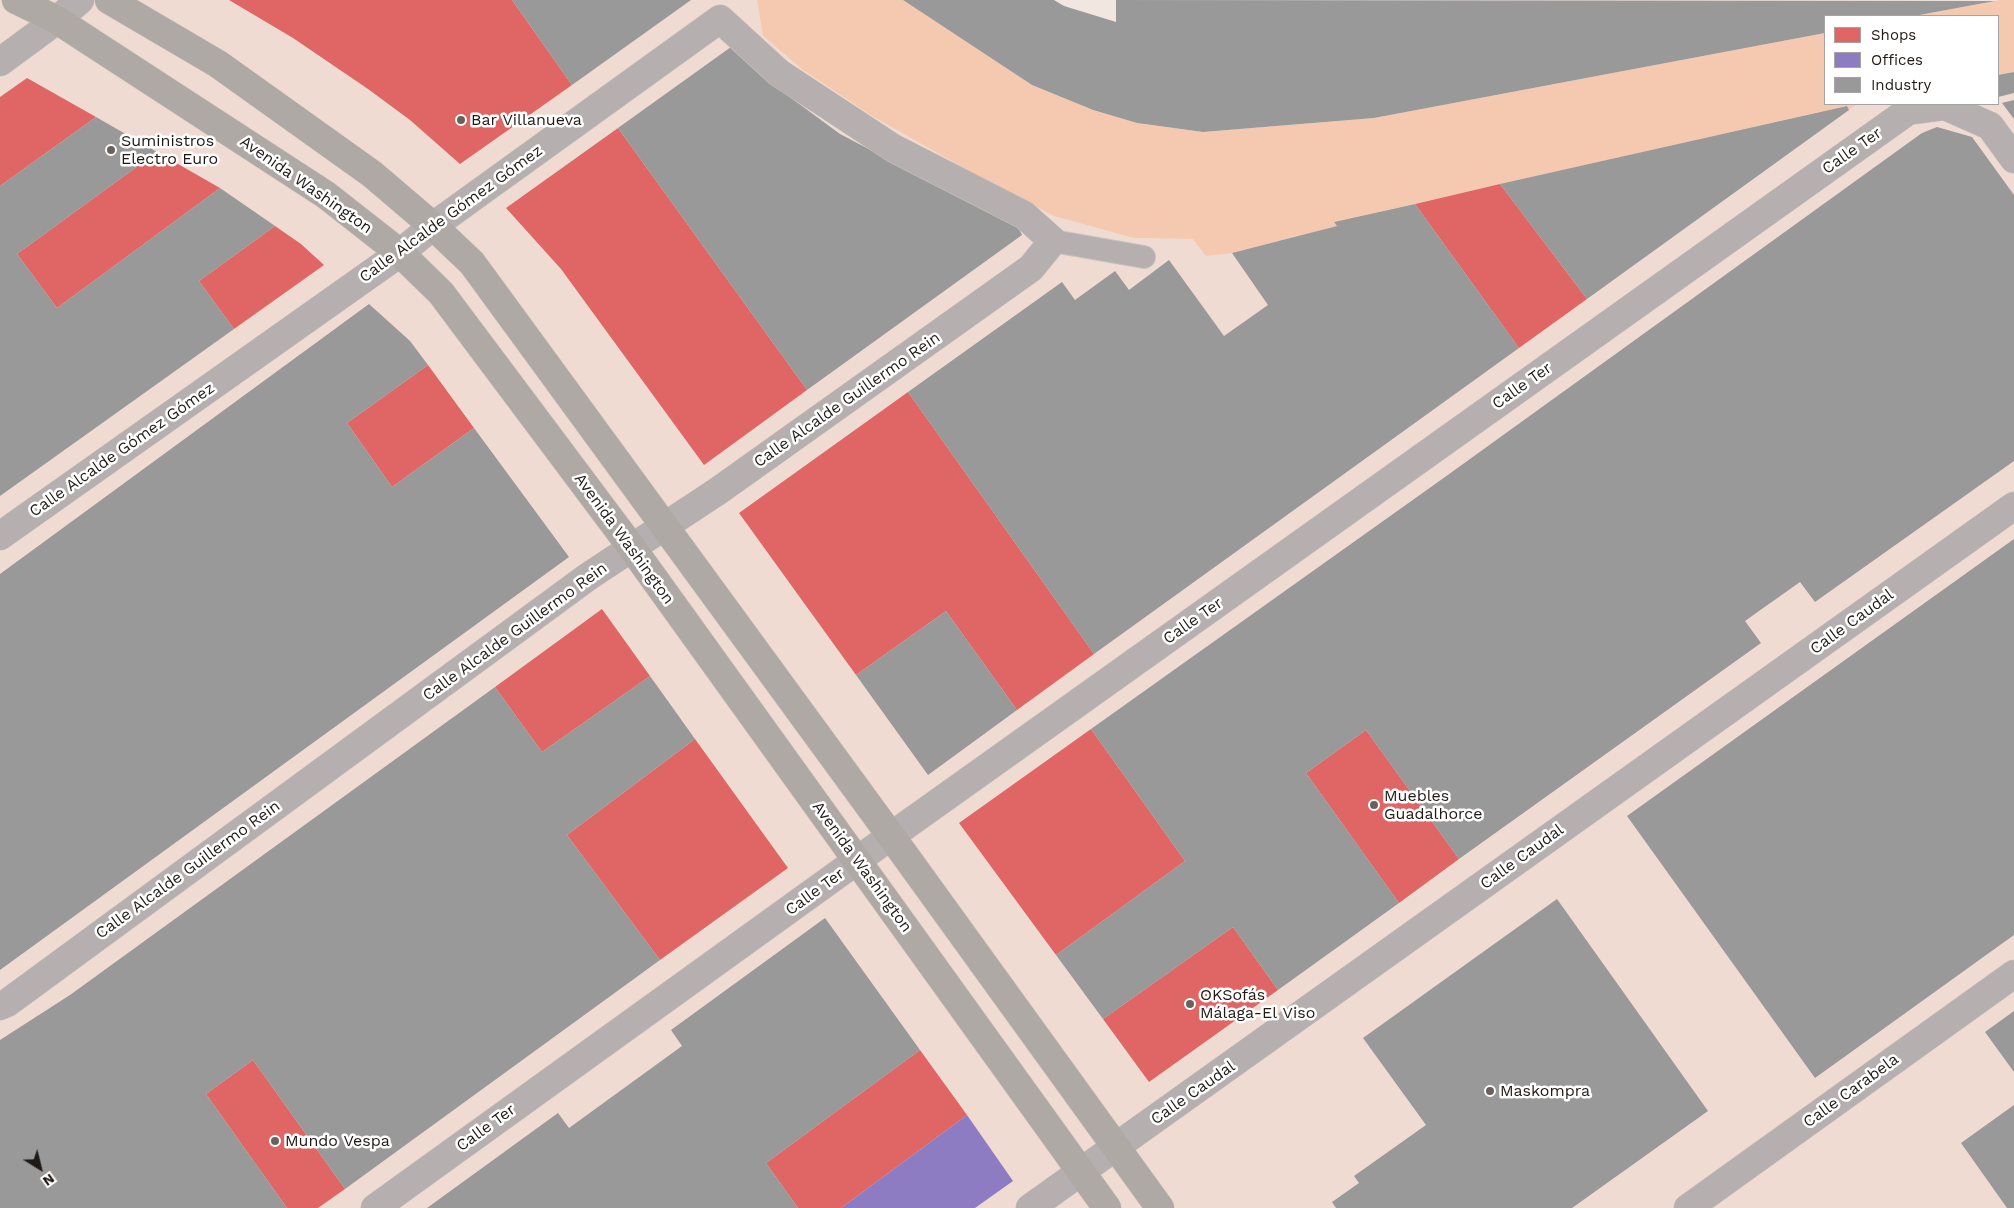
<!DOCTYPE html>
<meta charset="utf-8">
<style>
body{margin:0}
#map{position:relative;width:2014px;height:1208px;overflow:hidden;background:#f1e6e0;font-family:"Work Sans",sans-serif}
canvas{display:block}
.legend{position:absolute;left:1824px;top:15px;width:175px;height:90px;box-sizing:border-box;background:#fff;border:1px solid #a6a3a2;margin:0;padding:6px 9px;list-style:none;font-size:15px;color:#201a16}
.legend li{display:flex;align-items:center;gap:10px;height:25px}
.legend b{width:25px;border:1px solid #a6a3a2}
.north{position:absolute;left:15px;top:1143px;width:50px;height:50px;-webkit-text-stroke:4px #fff;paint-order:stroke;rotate:144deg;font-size:14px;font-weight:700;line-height:20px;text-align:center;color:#201a16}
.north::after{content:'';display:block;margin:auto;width:18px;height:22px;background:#201a16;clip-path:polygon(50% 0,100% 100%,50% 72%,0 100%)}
</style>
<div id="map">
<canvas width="2014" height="1208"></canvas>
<ul class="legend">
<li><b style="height:14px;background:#e06666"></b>Shops</li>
<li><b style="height:14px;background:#8e7cc3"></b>Offices</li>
<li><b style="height:14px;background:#999"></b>Industry</li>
</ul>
<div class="north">N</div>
</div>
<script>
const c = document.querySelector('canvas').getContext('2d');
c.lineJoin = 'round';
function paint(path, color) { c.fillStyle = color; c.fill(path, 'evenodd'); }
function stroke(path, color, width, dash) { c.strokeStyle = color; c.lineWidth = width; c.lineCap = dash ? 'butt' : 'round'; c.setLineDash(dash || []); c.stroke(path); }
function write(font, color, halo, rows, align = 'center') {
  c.font = font + ' "Work Sans",sans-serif'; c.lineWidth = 5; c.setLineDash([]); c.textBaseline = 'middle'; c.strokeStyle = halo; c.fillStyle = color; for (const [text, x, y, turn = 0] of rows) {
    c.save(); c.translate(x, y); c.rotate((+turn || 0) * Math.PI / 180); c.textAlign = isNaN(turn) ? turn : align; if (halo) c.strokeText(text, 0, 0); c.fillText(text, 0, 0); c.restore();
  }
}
paint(new Path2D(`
 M0,0H757L763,36L803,70L872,116L980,177L1134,238L1193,239L1336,225L1334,222L1846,106L1849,109L1857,104H1998V75L2014,72V1208H0Z`), '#efdbd1');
paint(new Path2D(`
 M757,0H903L1032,85L1093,110L1137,123L1203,132L1374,118L1825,33V104H1857L1849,110L1846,106L1334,222L1337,226L1232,253L1206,256L1193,239L1134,238L1054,216L980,177L872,116L803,70L763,36Z
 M2000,0H2014V72L1998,75V16H1914Z`), '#f4c9b0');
paint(new Path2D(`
 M229,0H512L572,85L460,164L410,120L368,89L293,38Z
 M27,78L96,117L0,186V97Z
 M618,128L807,390L704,465L561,269L506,208Z
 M157,152L220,188L57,308L17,254Z
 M1500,184L1587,299L1519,348L1415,204Z
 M275,226L301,244L324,265L234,329L199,281Z
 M428,365L474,428L392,487L347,423Z
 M908,392L1094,654L1017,710L946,611L856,675L739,513Z
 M602,609L650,676L542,752L495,687Z
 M1091,729L1185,861L1056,955L959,823Z
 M1366,730L1459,859L1399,903L1306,773Z
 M695,739L788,868L660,960L567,835Z
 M1233,927L1278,990L1149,1082L1103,1019Z
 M920,1050L967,1115L841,1208H798L766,1163Z
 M253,1060L345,1189L318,1208H287L206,1094Z`), '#e06666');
paint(new Path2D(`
 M967,1115L1013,1181L975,1208H841Z`), '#8e7cc3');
paint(new Path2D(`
 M512,0H691L572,85Z
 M903,0H1054L1064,6L1116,22V0L1995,1L1914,16H1825V33L1374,118L1203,132L1137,123L1093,110L1032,85Z
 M731,47L783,92L840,134L1018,227L1022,235L807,390L618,128Z
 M2014,72V93L1998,97V75Z
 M2014,100V119L2002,103Z
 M1847,106L1849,110L1587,299L1500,184Z
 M96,117L157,152L17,254L57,308L220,188L275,226L199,281L234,329L0,496V186Z
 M1937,127L1972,137L2014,195V461L1815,602L1800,582L1759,611L1745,621L1761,643L1459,859L1366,730L1306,773L1399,903L1278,990L1233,927L1103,1019L1056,955L1185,861L1091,729L1445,477L1922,133Z
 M1415,204L1519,348L1094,654L908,392L1062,282L1075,300L1115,271L1129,290L1169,260L1224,336L1268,305L1232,253L1337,226L1334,222Z
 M369,304L410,341L428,365L347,423L392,487L474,428L569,557L0,970V574Z
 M2014,539V935L1815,1078L1627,816Z
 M946,611L1017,710L928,775L856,675Z
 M650,676L695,739L567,835L660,960L345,1189L253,1060L206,1094L287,1208H0V1040L70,995L495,687L542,752Z
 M1557,899L1708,1111L1572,1208H1336L1332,1202L1359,1183L1354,1176L1426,1125L1363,1038Z
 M825,918L920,1050L766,1163L798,1208H427L558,1113L569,1128L682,1046L671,1030Z
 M2014,1011V1072L1985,1032Z
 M2014,1105V1208H2007L1961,1143Z`), '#999');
const service = new Path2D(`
 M1053,241L1144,257`);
const minor = new Path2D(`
 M0,62L57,20L80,0
 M0,536L400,253L433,226L720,19L779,73L893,148L1024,215L1053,241L1031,268L718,491L589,576L7,1003L0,1006
 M375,1208L891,836L1908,111L1945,106L1990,126L2014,159
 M1030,1208L2014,506
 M1688,1208L2014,974`);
const primary = new Path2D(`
 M16,0L57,20L326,195L400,253L441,293L632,548L1107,1208
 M109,0L218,64L372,174L433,226L472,263L891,836L1160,1208`);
stroke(service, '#cac2bd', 24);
stroke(minor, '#cac2bd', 29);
stroke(primary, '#cac2bd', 29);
stroke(service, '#b5b0af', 22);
stroke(minor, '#b5b0af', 28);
stroke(primary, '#afa9a5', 28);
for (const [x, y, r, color] of [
 [461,120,5,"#69615d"],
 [111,150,5,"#69615d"],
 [1374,805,5,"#69615d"],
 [1190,1004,5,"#69615d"],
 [1490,1091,5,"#69615d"],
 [275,1141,5,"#69615d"]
]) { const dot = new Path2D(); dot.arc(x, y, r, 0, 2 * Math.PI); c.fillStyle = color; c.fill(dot); stroke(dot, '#fff', 2); }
write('16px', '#201a16', '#fff', [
 ["Bar Villanueva",471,120],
 ["Suministros",121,141],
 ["Electro Euro",121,159],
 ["Muebles",1384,796],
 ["Guadalhorce",1384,814],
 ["OKSofás",1200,995],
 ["Málaga-El Viso",1200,1013],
 ["Maskompra",1500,1091],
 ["Mundo Vespa",285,1141]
], 'left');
write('16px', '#201a16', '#fff', [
 ["Calle Ter",1852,151,-35],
 ["Avenida Washington",306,185,35],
 ["Calle Alcalde Gómez Gómez",451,214,-36],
 ["Calle Ter",1522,386,-35],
 ["Calle Alcalde Guillermo Rein",847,400,-35],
 ["Calle Alcalde Gómez Gómez",122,450,-35],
 ["Avenida Washington",624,539,54],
 ["Calle Ter",1193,621,-35],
 ["Calle Caudal",1852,622,-36],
 ["Calle Alcalde Guillermo Rein",515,632,-36],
 ["Calle Caudal",1522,857,-36],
 ["Avenida Washington",862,867,54],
 ["Calle Alcalde Guillermo Rein",188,870,-36],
 ["Calle Ter",815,892,-36],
 ["Calle Carabela",1851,1091,-36],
 ["Calle Caudal",1193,1093,-35],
 ["Calle Ter",486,1128,-36]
]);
</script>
